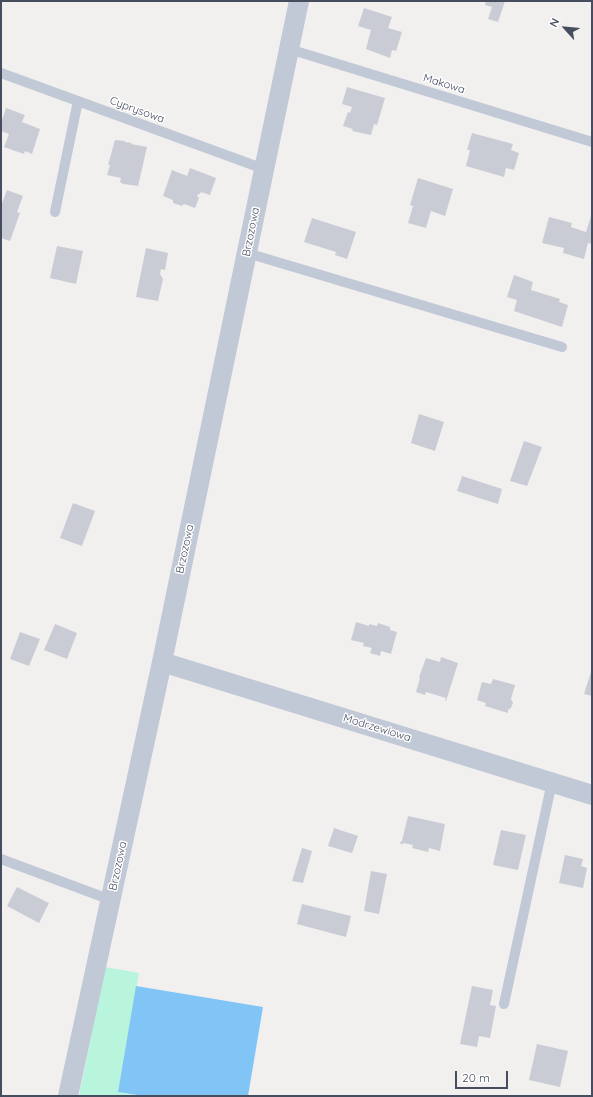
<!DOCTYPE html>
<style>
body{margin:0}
#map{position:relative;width:593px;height:1097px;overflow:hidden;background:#f2efef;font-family:Quicksand,sans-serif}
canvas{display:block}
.frame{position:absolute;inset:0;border:2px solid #454d5f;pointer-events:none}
.north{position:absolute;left:545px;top:8px;width:40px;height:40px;-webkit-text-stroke:3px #fff;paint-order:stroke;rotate:297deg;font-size:11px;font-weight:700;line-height:16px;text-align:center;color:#454d5f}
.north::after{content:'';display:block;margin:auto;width:14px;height:18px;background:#454d5f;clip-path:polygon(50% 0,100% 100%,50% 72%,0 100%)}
.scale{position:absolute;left:455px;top:1071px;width:53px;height:18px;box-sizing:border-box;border:2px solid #454d5f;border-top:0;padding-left:5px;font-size:12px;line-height:14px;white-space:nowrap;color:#454d5f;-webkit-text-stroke:3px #fff;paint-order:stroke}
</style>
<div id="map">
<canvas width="593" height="1097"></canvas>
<div class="frame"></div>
<div class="north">N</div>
<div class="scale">20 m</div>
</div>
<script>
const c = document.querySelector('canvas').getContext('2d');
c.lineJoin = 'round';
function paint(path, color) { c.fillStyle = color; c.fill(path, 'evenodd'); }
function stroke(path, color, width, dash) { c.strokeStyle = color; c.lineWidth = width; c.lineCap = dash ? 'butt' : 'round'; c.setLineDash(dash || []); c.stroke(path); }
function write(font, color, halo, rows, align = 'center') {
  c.font = font + ' Quicksand,sans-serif'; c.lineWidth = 3; c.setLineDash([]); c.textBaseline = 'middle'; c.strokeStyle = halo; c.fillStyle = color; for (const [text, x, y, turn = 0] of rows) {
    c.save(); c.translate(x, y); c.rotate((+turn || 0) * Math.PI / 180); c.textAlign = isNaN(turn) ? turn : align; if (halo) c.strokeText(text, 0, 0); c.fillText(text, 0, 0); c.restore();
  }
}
paint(new Path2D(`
 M105,967L139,973L118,1092L143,1096H79Z`), '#b9f4dc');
paint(new Path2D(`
 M136,986L263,1007L248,1096H144L118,1092Z`), '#81c5f6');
paint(new Path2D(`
 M486,1H505L498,22L488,19L492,7L485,5Z
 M364,8L392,17L388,28L402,32L396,51L392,50L390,58L366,49L371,30L358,26Z
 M347,87L385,98L377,125L374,124L371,135L352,131L353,129L343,126L348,112L350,113L352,107L342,104Z
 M6,108L25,115L22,122L40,129L32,154L25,151L24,154L4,147L9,134L1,131V123Z
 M472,133L513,144L511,150L519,153L514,170L506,168L504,177L466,166L470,150H467Z
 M115,140L125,141V142L132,143L131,144L147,147L138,186L123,184L120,182L121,178L107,175L110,165H108Z
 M190,168L216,178L210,195L201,192L200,194H198L197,196L199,198L195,208L184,204L182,206L173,203V200L163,196L172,170L187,176Z
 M418,178L453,189L445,216L431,211L426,228L408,223L413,206L410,205Z
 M7,190L23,196L17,212L20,213L10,241L1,238V206Z
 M591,216H592V244L588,243L584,259L563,253L564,248L542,243L549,217L572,223L571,227L586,232Z
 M312,218L356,232L347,259L335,255L336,252L304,242Z
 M57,246L83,251L76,284L50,278Z
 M146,248L168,253L165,270L161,269L160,274L163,279L158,301L136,297Z
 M514,275L533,282L531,290L560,299L559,302L568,305L562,327L514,311L517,300L507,297Z
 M419,414L444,422L435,451L411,443Z
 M524,441L542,447L527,486L510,481Z
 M462,476L502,489L498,504L457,491Z
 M73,503L95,511L82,546L60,538Z
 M356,622L369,626V624L377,626L378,623L390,627V630L397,632L391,654L381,651L380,656L370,653L372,648L363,646L364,643L351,640Z
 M55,624L77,633L67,659L44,650Z
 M20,632L40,639L29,666L10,659Z
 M441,657L458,663L446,701H445L446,698L426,692L425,695L416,692L420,678L419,677L426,658L440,662Z
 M592,669V696L584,694Z
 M493,679L515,685L511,699L513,703L511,708L508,710V713L485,706L486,703L477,700L482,682L491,684Z
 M408,816L445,824L440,851L429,848L428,852L412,848L413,845L403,843V844H400L401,841H402Z
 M334,828L358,836L352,853L328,846Z
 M501,830L526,835L518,870L493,865Z
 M302,848L312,851L303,883L292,881Z
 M565,855L583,859L581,866L587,868L583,888L559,883Z
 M371,871L387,874L379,914L364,911Z
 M17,887L49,903L39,923L7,906Z
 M302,904L351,916L346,937L297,924Z
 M472,986L493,990L490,1005L496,1006L490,1038L479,1036L477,1047L460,1044Z
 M537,1044L568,1051L560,1087L529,1080Z`), '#caccd5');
stroke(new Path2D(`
 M289,49L592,142
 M1,73L264,169
 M55,212L78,101
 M247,253L562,347
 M1,859L111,900
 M504,1004L552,782`), '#c1c8d6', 10);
stroke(new Path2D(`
 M162,662L592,795
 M68,1096L162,662L299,1`), '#c1c8d6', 20);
write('11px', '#454d5f', '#fff', [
 ["Makowa",444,84,17],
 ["Cyprysowa",137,110,20],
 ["Brzozowa",251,232,-79],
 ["Brzozowa",185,549,-78],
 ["Modrzewiowa",377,728,17],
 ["Brzozowa",118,866,-78]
]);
</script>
